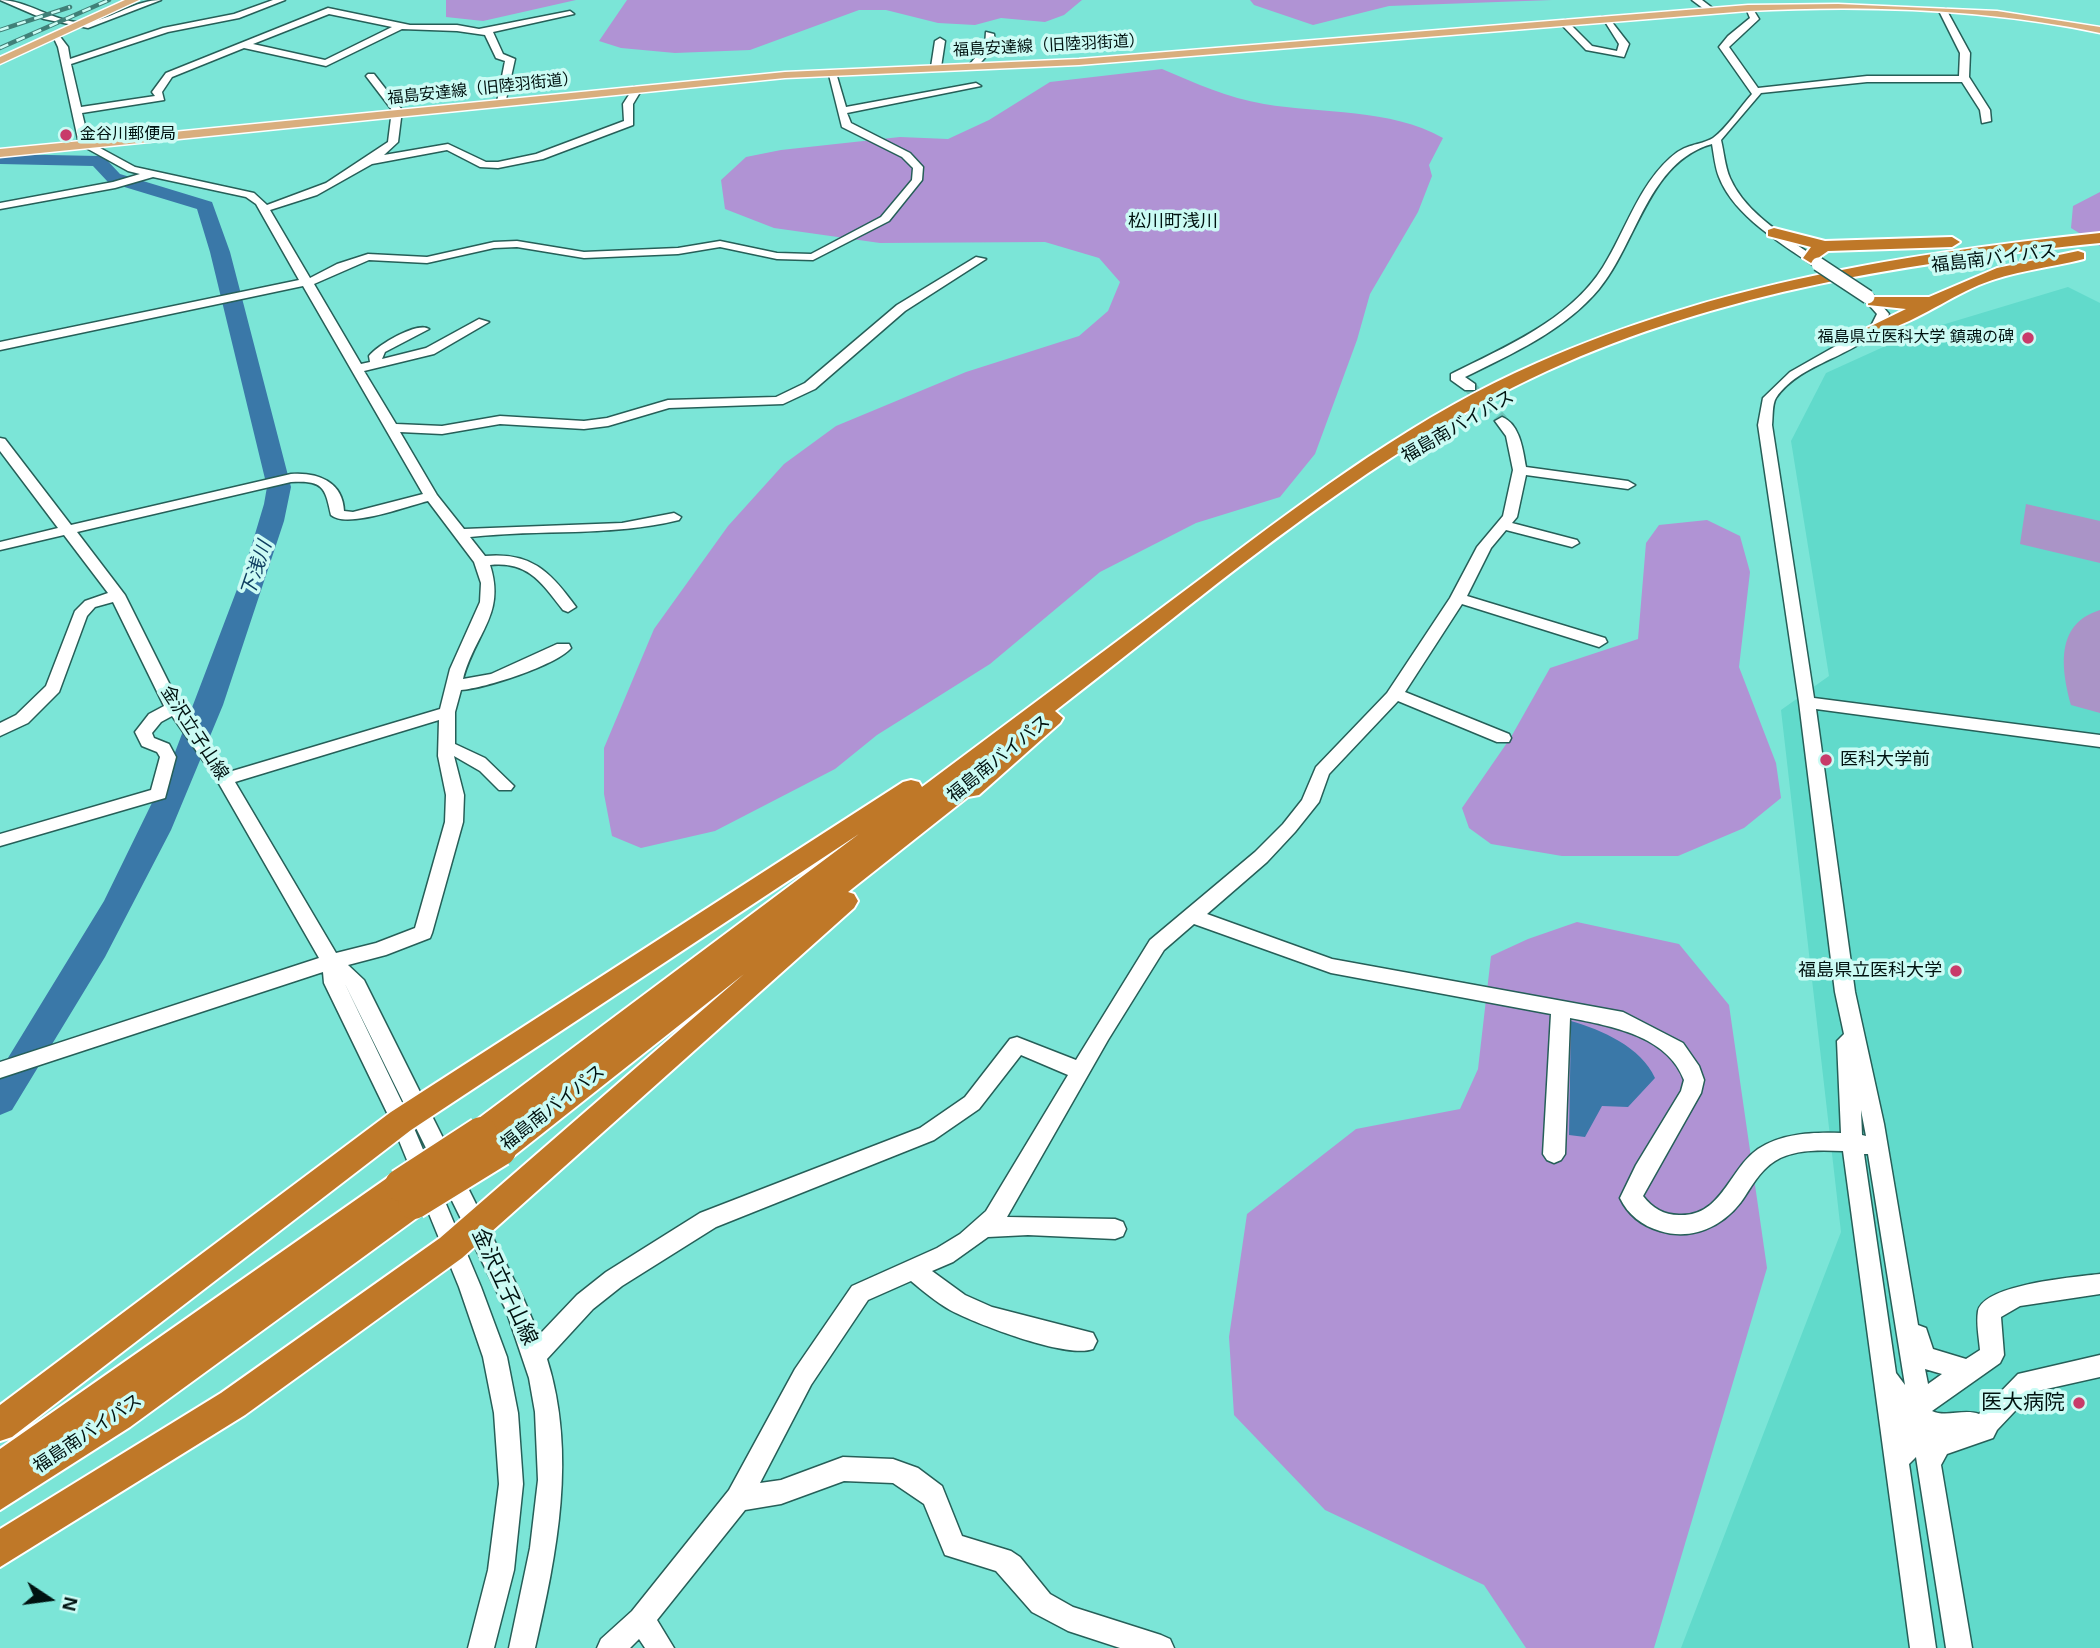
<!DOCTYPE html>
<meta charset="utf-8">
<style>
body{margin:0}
#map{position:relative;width:2100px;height:1648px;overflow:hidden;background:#7be5d7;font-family:Helvetica,sans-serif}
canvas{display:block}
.north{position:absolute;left:14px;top:1564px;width:70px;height:70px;-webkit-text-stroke:5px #cbfbf4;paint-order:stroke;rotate:103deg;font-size:19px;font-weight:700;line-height:28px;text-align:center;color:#001210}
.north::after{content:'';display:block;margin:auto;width:24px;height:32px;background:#001210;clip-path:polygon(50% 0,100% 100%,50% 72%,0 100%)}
</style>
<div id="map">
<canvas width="2100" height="1648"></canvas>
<div class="north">N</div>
</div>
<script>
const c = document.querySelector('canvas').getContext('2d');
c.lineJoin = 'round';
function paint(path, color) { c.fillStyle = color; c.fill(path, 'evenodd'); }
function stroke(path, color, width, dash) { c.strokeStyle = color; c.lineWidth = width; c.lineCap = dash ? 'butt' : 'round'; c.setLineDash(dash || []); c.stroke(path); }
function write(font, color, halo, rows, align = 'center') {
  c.font = font + ' Helvetica,"Noto Sans JP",sans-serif'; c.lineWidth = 7; c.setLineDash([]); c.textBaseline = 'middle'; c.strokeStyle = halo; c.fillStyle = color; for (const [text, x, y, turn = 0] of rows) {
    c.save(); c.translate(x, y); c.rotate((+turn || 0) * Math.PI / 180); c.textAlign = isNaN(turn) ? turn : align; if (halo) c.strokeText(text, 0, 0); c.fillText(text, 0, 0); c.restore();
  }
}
paint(new Path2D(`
 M2068,287L2100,303V1648H1681L1841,1232L1781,710L1829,676L1791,441L1826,373L1912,334Z`), '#61dacb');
paint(new Path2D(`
 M2026,504L2100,521V563L2020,544Z
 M2100,610V713L2071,705C2061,668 2055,624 2100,610Z`), '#aa94c7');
paint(new Path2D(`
 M446,0H576L483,21L446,17Z
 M627,0H1082L1064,15L1045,22L1001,18L975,25L938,23L886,10H859L750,50L675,53L621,48L599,41Z
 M1250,0H1552L1389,6L1313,25L1254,5Z
 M1162,69C1195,83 1228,98 1264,104C1322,114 1390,108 1443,138L1429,165L1432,176L1418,212L1370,294L1357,340L1315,454L1280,497L1196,523L1100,572L990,664L877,735L835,769L715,831L641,848L612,836L604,794V748L654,629L728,526L784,464L836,426L966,372L1079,336L1108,311L1120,282L1099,258L1045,242L880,243L774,228L725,209L721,180L746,157L781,150L900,137L948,139L989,120L1050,82Z
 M2100,192V246L2071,228L2073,206Z
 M1707,520L1740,536L1750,572L1739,667L1776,763L1781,798L1744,828L1678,856H1562L1491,844L1469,828L1462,808L1511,737L1550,668L1638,639L1646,543L1659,525Z
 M1577,922L1679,944L1729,1005L1767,1268L1654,1648H1526L1484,1585L1325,1510L1234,1415L1229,1337L1247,1214L1356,1129L1460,1109L1478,1069L1491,956L1528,939Z`), '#b093d4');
paint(new Path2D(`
 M1571,1021C1602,1030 1641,1047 1655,1078L1628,1107L1602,1106L1585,1137L1569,1135Z`), '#3a78a8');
paint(new Path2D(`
 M0,154L98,156L104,157L120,174L212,202L230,252L291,487L284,521L223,705L171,830L105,957L12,1110L0,1115V1071L104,901L169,768L244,571L264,504L267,487L210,252L197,209L108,182L93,166L0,164Z`), '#3a78a8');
stroke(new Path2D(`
 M1470,387L1502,421`), '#69c5b9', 13, [13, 7]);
const minor = new Path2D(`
 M0,0C29,0 59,26 89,22C114,18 135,0 161,0L88,28L44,19Z
 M273,0H285L239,18L168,32L71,64L81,107L155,96L152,92L166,73L328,8L410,25H457L479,29L570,11L574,14L493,32L503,54L515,59L505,104L497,102L505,61L496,58L485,35L457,31L402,29L326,66L244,48L172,77L162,92L164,100L82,113L89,142L135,167L254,193L267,205L326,183L388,142L392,110L366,76L368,74H374L402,110L398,142L384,155L448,144L486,162H498L536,154L624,121L623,104L634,87L642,89L633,104V125L543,159L498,168L480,167L447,150L372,164L317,195L270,210L310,278L337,264L368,254L427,257L494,242L517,241L584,252L678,248L720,241L777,253L811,254L881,217L912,180L913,168L902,157L842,127L828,71L836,73L846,107L976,83L981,86L847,113L851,123L910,153L923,167L922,180L889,221L813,260L777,259L720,247L678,254L584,258L517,247L494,248L427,263L369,260L314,284L361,364L370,362L369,356C377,345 418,321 429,329L385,352L382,359L426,348L479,319L489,322L434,354L364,371L396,424L442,426L500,416L584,421L607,418L668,400L776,397L805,383L897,305L976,257L986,259L905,311L815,389L783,404L669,408L608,426L584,429L500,424L442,434L400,432L437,495L464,529L622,523L674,513L681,517L679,520C610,537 541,529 470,537L485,556C531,552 550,571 576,607L568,612L563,610C541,582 528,561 490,565C506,615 475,633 463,679L491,674L557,644H569L571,648C555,666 485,688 461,690L455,712V744L485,758L514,786L511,790H499L480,771L454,756L464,795L463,822L432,933L430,938L386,955L348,965L364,980L524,1300L539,1335L577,1295L606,1272L700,1213L920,1128L965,1097L1010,1039L1017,1037L1076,1060L1150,940L1255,852L1283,824L1302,800L1316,767L1387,693L1450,598L1477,547L1503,516L1513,470L1506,436L1495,421L1502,417C1520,424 1523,450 1526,467L1628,481L1635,485L1628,489L1526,475L1517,517L1512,523L1577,540L1579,543L1572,547L1506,530L1491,548L1467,596L1605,638L1607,642L1599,647L1462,604L1405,692L1509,734L1511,738L1509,742H1497L1398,701L1329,774L1319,802L1295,832L1267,862L1207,914L1332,959L1623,1012L1683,1043L1699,1066L1704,1080L1701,1093L1643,1196C1652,1208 1664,1215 1679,1215C1722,1217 1729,1169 1758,1149C1782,1133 1814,1132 1841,1133L1837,1041L1844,1034L1835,992L1799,702L1758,425L1763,398L1790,372L1871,326L1877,314L1862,297L1872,294L1889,314C1868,357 1803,358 1776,398C1772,404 1773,417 1772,425L1814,698L2100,735V747L1816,709L1855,992L1884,1124L1918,1325L1926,1328L1933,1349L1966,1359L1980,1350C1979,1338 1976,1323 1978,1311C1984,1284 2076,1277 2100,1274V1294L2020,1306L2001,1317L2004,1355L2000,1363L1932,1411C1946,1418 1964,1408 1979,1414L2018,1374L2100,1355V1377L2033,1392L1997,1430L1993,1438L1947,1454L1941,1465L1972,1648H1946L1916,1457L1909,1464L1936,1648H1910L1843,1151C1821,1150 1794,1149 1775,1161C1759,1171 1751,1188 1741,1202C1722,1227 1691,1241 1660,1231C1643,1226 1628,1215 1620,1198L1636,1165L1681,1091L1684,1080C1668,1036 1611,1026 1570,1018L1565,1154L1561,1160L1554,1163L1547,1160L1543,1154L1551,1014L1331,973L1194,924L1164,950L1108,1040L1007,1217L1115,1219L1123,1222L1126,1229L1123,1236L1115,1239L1028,1235L988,1237L953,1262L932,1271L965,1295L992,1307L1093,1333L1097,1341L1093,1349C1067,1359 976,1324 950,1310C936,1302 923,1291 911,1281L868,1300L811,1385L760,1483L781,1480L843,1457L893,1459L918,1468L942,1486L962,1536L1011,1551L1020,1557L1050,1594L1073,1607L1161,1635L1170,1639L1174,1648H1120L1068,1631L1032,1612L996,1571L945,1555L924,1504L893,1483L844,1481L781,1504L745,1510L657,1620L674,1648H645L639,1639L630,1648H597L601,1639L632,1611L729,1490L795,1369L852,1286L937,1248L960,1234L986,1211L1068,1075L1021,1055L979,1109L934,1140L716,1227L622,1286L593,1309L547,1359C577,1454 557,1553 535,1648H509L530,1548L538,1480L535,1412L529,1378L506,1310L344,982L411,1121L481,1287L507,1357L518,1413L523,1484L514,1570L494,1648H468L488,1570L499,1484L494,1413L483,1357L459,1287L391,1121L324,983L323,972L0,1078V1062L319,958L218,782L172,716L161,722L152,733L154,738L169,744L176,757L165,798L0,846V834L151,790L160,757L157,752L142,746L135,732L149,714L164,706L113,602L95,607L87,616L59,692L28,723L0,736V723L16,715L46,686L75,611L85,601L108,593L64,535L0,550V542L58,528L0,451V438L5,439L71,525L291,474C318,472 343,482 344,511L353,512L423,494L303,286L0,350V342L299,280L256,204L246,197L153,177L115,188L0,209V203L113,182L140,174L128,171L79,144L58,47L52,34H58L68,47L70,59L163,28L234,14ZM329,14L392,27L325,60L253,44ZM291,482C324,480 325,488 331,515C347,529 407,506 428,501L474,562L481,583L480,602L450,669L440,709L229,772L188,712L180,705L125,595L77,532ZM439,720L438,756L446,795L445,822L415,928L376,943L336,953L235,782ZM1861,1110L1866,1136L1862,1135ZM1864,1154H1868L1905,1385L1896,1373ZM1925,1369L1942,1374L1928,1384Z
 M1692,0H1702L1715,10L1708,12Z
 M1745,6H1751L1759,19L1729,47L1758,88L1867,76H1959L1960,53L1939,11L1946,9L1970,53L1969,77L1990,110L1991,121L1982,123L1980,110L1962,82H1867L1761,93L1721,140C1724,152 1725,167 1730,178C1746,215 1790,239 1822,262V266H1814C1781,243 1734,216 1719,177C1715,167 1714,155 1712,144C1648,162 1637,243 1599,289C1565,330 1512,354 1465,377L1475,384V390H1465L1451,380V374C1505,347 1570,320 1603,267C1625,232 1638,187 1670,158C1686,143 1699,146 1713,138C1727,128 1740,107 1752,94L1719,47L1728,36L1750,18Z
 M1602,17H1608L1629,44L1624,57L1586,50L1559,22L1566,20L1592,46L1617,51L1619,44Z
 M986,32L994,34L995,46L976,68H970V64L985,46Z
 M940,38L945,41L941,67L936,70L931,67L935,41Z`);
const major = new Path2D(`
 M125,0H139L0,64V57Z
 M1838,4L1997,11L2100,27V33C1988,9 1862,5 1748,11L1079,65L785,78L0,157V149L785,72L1079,59L1748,5Z`);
const highway = new Path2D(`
 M1774,228L1825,241L1952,237L1960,242L1952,247L1828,251L1811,263L1803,258L1811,247L1768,236V230Z
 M2100,233V243C1911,262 1722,291 1547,371C1366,454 1211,591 1055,711L1063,718L1060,723L979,795L968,797L848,892L854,894L858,901L854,908L462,1258L245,1415L0,1567V1529L221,1393L440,1238L744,974L510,1159L500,1163L490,1159L485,1150L489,1143L481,1145L471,1142L466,1133L471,1124L859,834L411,1130L12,1437L0,1441V1405L391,1112L903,782L911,780L919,782L922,787C1018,715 1115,643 1211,571C1313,494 1419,414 1537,363C1716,284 1906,253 2100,233Z
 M2078,251L2084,253V259C2048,268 2013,271 1979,285C1944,300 1913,324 1876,333L1867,328L1906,309L1868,305V297H1929L1997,268Z
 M401,1172L412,1176L416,1185L414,1190L425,1194L429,1203L425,1212L130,1427L0,1510V1449L390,1176Z`);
stroke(minor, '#265f58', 3);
stroke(major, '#fff', 3);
stroke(highway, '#fff', 4);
paint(minor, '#fff');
paint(major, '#d9ae7e');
paint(highway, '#bf7828');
const rail = new Path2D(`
 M0,30L70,7
 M0,48L109,0`);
stroke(rail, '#408078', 4.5);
stroke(rail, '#cbfbf4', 2.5, [9]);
const minorBridge = new Path2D(`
 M1818,264L1868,297`);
const highwayBridge = new Path2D(`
 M401,1185L481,1133
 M414,1203L500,1150`);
stroke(minorBridge, '#265f58', 16, []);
stroke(highwayBridge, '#fff', 36, []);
stroke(minorBridge, '#fff', 13);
stroke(highwayBridge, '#bf7828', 32);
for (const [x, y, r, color] of [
 [66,135,7,"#c83b6a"],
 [2028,338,7,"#c83b6a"],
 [1826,760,7,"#c83b6a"],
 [1956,971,7,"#c83b6a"],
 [2079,1403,7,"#c83b6a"]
]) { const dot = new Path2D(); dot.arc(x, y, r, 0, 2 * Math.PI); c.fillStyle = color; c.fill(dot); stroke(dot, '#cbfbf4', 2.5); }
write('16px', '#001210', '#cbfbf4', [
 ["福島安達線（旧陸羽街道）",1049,46,-3],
 ["福島安達線（旧陸羽街道）",483,89,-6]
]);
write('16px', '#001210', '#cbfbf4', [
 ["金谷川郵便局",80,135],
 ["福島県立医科大学 鎮魂の碑",2014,338,"right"]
], 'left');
write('18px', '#001210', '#cbfbf4', [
 ["松川町浅川",1173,222]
]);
write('18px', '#001210', '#cbfbf4', [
 ["福島南バイパス",1994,259,-7],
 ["福島南バイパス",1458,427,-30],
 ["金沢立子山線",194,733,57],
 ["福島南バイパス",999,759,-39],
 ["福島南バイパス",553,1108,-38],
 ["福島南バイパス",88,1434,-34]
]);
write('18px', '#001210', '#cbfbf4', [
 ["医科大学前",1840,760],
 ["福島県立医科大学",1942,971,"right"]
], 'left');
write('italic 19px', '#0f3f61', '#cbfbf4', [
 ["下浅川",257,569,-71]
]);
write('21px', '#001210', '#cbfbf4', [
 ["金沢立子山線",504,1287,65]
]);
write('21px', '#001210', '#cbfbf4', [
 ["医大病院",2065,1403]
], 'right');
</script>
